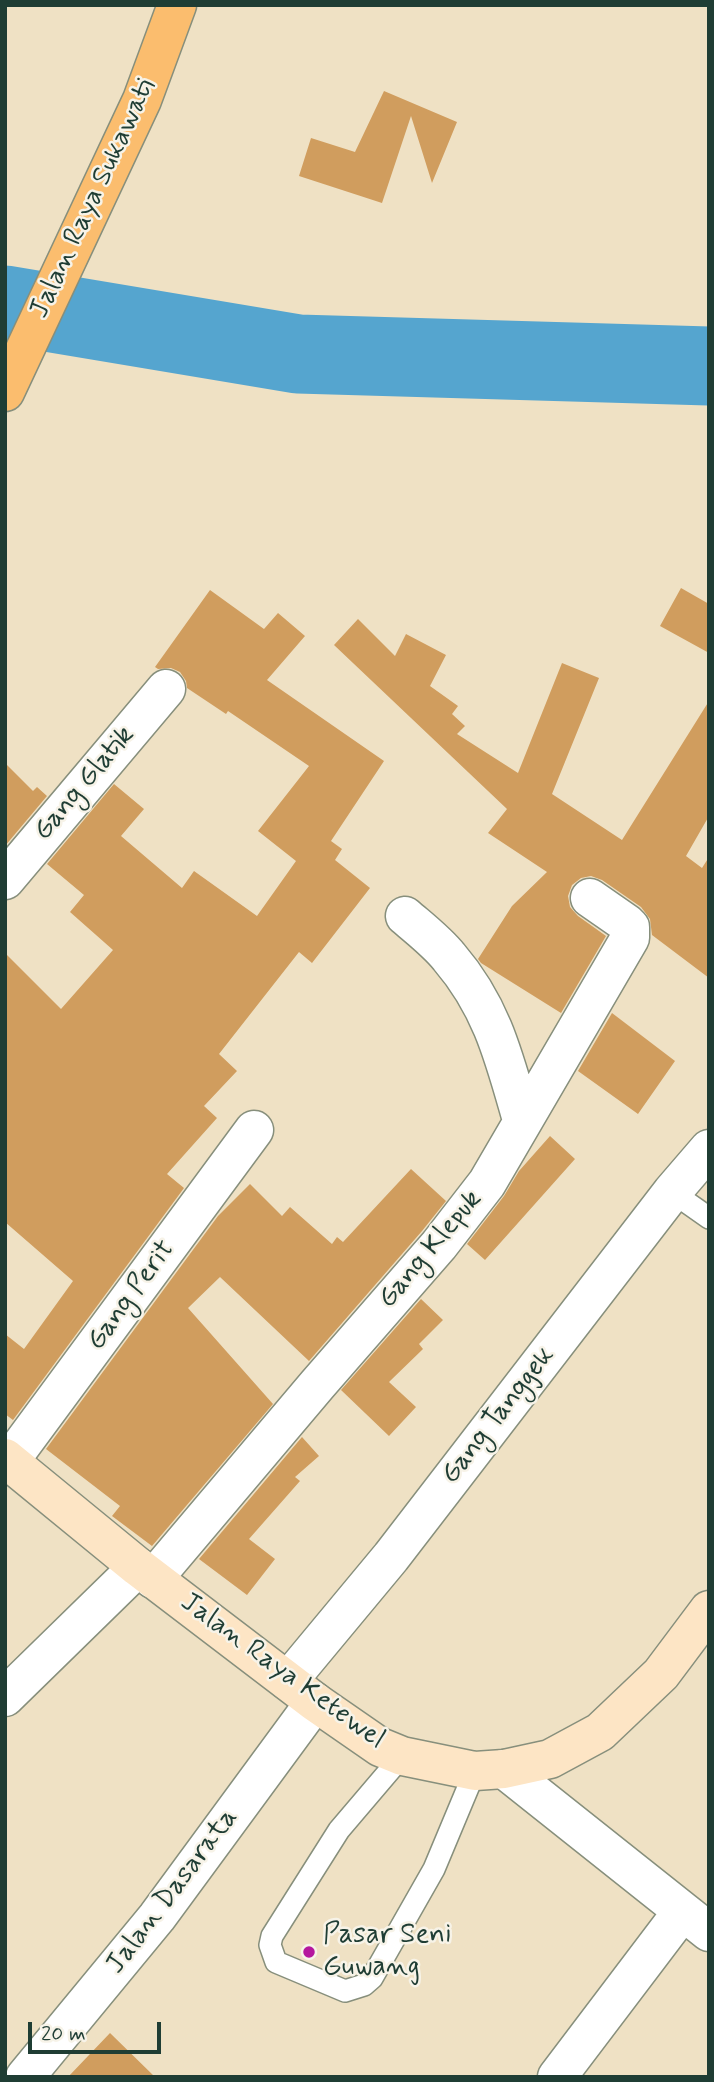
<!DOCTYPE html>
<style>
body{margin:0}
#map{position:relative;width:714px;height:2082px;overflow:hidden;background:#efe1c4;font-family:Mynerve,sans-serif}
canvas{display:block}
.frame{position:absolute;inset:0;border:7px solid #1f3d34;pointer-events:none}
.scale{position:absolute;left:28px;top:2022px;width:133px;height:32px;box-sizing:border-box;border:4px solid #1f3d34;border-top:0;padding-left:9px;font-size:21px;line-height:24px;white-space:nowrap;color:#1f3d34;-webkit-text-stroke:5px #f7f3e8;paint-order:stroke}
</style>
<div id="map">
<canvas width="714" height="2082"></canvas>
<div class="frame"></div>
<div class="scale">20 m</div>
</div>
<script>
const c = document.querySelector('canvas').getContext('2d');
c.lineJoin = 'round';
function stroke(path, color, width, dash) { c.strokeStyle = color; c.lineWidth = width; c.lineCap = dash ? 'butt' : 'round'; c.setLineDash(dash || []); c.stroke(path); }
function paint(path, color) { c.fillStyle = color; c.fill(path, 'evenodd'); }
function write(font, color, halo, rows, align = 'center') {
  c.font = font + ' Mynerve,sans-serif'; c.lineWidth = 5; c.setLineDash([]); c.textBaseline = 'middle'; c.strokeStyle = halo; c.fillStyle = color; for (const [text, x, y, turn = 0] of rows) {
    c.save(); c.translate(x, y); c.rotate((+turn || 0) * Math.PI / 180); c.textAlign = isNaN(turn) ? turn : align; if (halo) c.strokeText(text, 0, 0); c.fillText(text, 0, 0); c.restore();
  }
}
stroke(new Path2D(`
 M5,305L298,354L709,366`), '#55a5cf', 79);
paint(new Path2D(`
 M384,91L457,122L432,183L411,116L382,203L299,176L311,138L355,152Z
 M681,588L709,604V653L660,626Z
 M210,590L264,629L278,613L305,636L267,680L384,761L331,841L342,849L335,860L370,888L312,963L299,952L219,1054L237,1071L204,1106L217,1118L167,1174L184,1188L13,1420L5,1414V1334L24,1349L73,1281L5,1222V953L61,1009L113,950L70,912L84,895L47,864L114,784L144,809L121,836L182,888L194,871L257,916L296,861L258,831L309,766L228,711L226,714L187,688L186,681L180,672L171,668L158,669L155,667Z
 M358,619L395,656L406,634L446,655L430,686L458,706L452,714L465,726L457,734L518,773L562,663L599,678L552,794L622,840L709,701V816L686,856L702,868L709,857V978L652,935L650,919L641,907L602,880L591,876L581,878L572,885L568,896L570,907L578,916L606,936L561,1013L481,963L478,959L512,906L547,872L488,833L507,809L334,645Z
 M5,763L33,791L37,787L47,796L5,846Z
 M612,1013L675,1061L638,1114L578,1071Z
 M550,1136L575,1159L485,1260L467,1244L504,1196L519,1171Z
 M411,1169L446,1201L422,1231L309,1361L220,1277L188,1308L273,1404L152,1546L112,1516L120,1506L46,1449L218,1216L250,1184L282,1216L290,1207L332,1244L337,1237L343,1242Z
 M421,1299L443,1320L419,1344L423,1349L389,1382L416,1407L389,1436L341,1390Z
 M302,1437L319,1456L295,1477L300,1481L249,1539L275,1559L247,1595L199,1559Z
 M110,2033L155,2077H68Z`), '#d09d5e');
const lane = new Path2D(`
 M672,1192L709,1218
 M402,1756L339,1830L272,1936L270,1945L276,1962L345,1991L364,1985L372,1978L434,1869L475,1771`);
const street = new Path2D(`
 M5,880L166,689
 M405,916C420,929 437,942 449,957C492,1007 504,1057 522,1120
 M9,1462L254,1130
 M153,1579L317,1385L439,1245L487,1183L630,938V927L626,923L590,898
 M288,1681L391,1557L672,1192L709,1149
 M5,1697L138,1567
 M504,1769L709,1932
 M25,2077L157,1917L315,1702
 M557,2077L682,1912`);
const secondary = new Path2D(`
 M5,1458L138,1567L315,1702L380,1747L402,1756L475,1771L504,1769L550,1759L600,1732L661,1674L709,1610`);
const highway = new Path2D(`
 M5,392L142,100L177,5`);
stroke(lane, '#878f7c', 24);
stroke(street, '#878f7c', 41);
stroke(secondary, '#878f7c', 41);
stroke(highway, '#878f7c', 41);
stroke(lane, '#fff', 21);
stroke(street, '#fff', 38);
stroke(secondary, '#fde5c5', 38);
stroke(highway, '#fbbd6e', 38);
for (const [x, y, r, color] of [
 [309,1952,7,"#b5179e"]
]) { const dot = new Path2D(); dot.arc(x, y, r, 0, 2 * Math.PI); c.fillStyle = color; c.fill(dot); stroke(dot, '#f7f3e8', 2.5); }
write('28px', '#1f3d34', '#f7f3e8', [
 ["Jalan Raya Sukawati",94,199,-65],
 ["Gang Glatik",85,784,-50],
 ["Gang Klepuk",431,1250,-50],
 ["Gang Perit",132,1296,-54],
 ["Gang Tanggek",499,1416,-52],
 ["Jalan Raya Ketewel",282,1672,36],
 ["Jalan Dasarata",173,1892,-53]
]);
write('28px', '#1f3d34', '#f7f3e8', [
 ["Pasar Seni",323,1936],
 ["Guwang",323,1968]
], 'left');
</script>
